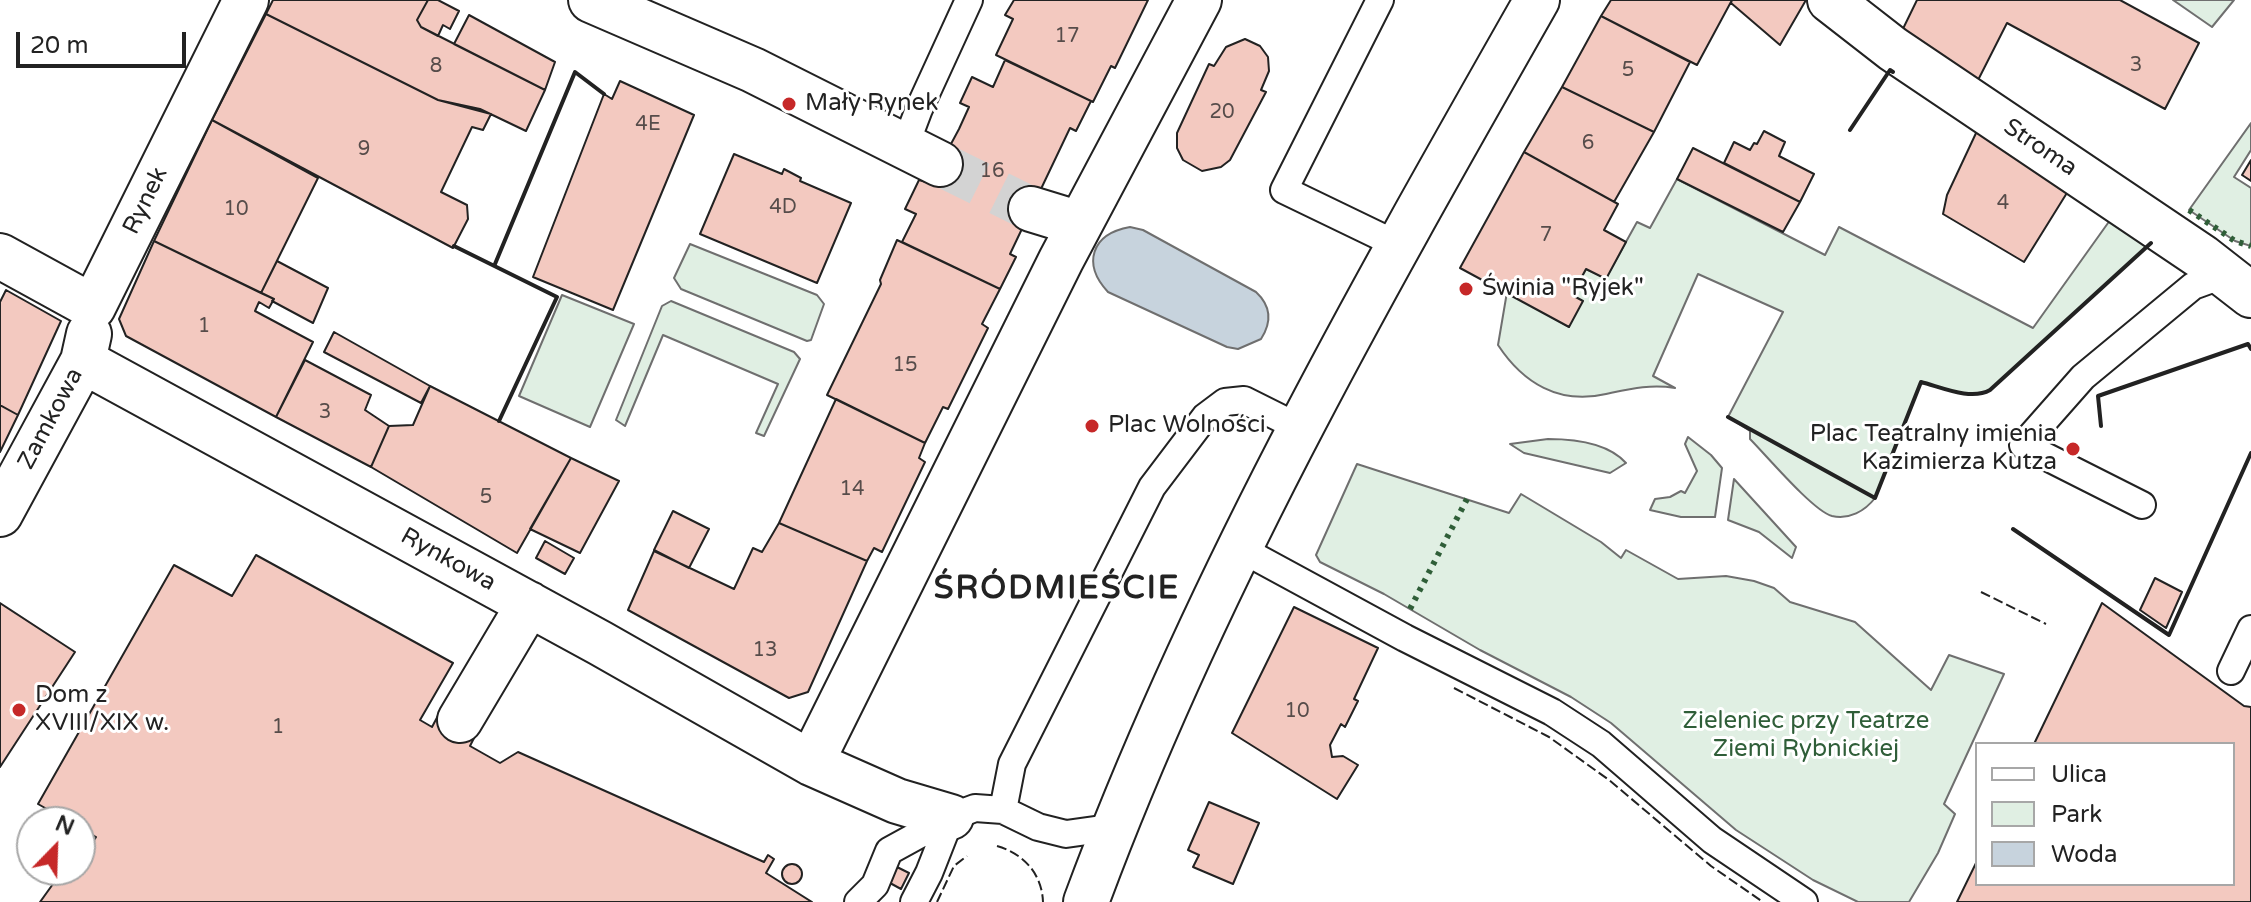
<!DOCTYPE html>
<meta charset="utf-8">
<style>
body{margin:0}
#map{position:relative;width:2251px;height:902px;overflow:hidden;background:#fff;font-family:"Varela Round",sans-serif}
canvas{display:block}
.legend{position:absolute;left:1975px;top:742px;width:260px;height:144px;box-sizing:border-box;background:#fff;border:2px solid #a7a7a7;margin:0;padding:10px 14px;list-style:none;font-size:24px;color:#222}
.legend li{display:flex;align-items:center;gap:16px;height:40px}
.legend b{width:40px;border:2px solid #a7a7a7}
.north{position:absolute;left:16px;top:806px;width:80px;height:80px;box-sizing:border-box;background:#fff;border:2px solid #a7a7a7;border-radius:50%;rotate:23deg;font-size:22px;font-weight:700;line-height:32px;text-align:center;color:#222}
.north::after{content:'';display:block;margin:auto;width:28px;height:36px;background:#c62828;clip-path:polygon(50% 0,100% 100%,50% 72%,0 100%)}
.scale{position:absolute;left:16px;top:32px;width:170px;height:36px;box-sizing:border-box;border:4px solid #222;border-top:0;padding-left:10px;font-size:24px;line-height:28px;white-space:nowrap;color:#222;-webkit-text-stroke:6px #fff;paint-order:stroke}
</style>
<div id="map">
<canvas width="2251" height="902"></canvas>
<ul class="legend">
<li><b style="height:10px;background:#fff"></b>Ulica</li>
<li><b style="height:22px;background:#e0efe3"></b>Park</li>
<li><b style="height:22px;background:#c7d3dd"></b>Woda</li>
</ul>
<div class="north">N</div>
<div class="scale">20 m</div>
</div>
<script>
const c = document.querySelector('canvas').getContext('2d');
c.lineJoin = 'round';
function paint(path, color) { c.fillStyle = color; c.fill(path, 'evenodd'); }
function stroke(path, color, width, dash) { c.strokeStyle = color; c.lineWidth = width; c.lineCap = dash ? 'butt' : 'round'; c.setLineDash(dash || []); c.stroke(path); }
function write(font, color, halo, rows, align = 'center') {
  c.font = font + ' "Varela Round",sans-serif'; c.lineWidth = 6; c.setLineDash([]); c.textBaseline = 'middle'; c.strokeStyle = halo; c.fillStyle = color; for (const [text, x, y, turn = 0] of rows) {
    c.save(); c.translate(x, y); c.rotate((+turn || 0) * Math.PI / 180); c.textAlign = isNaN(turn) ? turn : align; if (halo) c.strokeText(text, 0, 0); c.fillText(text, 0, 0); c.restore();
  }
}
const green = new Path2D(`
 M2173,0H2234L2212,27Z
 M2251,123V150L2234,177L2251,188V246L2235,241L2189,210Z
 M1677,179L1825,255L1839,227L2033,328L2113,216L2151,243L1990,390C1971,401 1941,387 1921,382L1875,498C1865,511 1849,520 1832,516C1813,511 1766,455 1750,439V431L1728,417L1783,312L1698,274L1653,376L1675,388C1650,384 1630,389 1606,394C1559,405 1523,383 1498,345L1507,292L1569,327L1572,295L1586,269L1606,278L1637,222L1650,228Z
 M690,244L817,295L824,304L811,340L807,341L681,289L674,278Z
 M562,295L634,324L590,427L519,396Z
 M671,301L794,352L800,359L764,436L756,433L778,384L663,335L625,426L616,420L662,306Z
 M1688,437L1711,455L1722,468L1715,517H1681L1650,510L1655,499L1670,497L1681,491L1685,493L1697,471L1685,444Z
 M1548,439C1574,439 1608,443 1626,463L1610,473L1524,453L1510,444Z
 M1357,464L1509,513L1521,494L1601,542L1621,558L1626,550L1678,579L1726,576L1754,581L1774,588L1790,602L1855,622L1931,690L1949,655L2004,674L1944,804L1955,814L1938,853L1909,902H1858L1813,880L1736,830L1611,723L1571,697L1480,650L1384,594L1320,562L1316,555Z
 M1734,479L1796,547L1792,558L1759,532L1728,520Z`);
paint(green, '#e0efe3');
stroke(green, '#6f6f6f', 2);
const water = new Path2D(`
 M1130,227L1143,230L1256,292C1271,306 1272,322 1261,339L1238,349L1227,347L1108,292C1082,264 1091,234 1130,227Z`);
paint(water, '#c7d3dd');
stroke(water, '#6f6f6f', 2);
const building = new Path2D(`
 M273,0H428L417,20L421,27L545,90L526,131L480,109L438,100L266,14Z
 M428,0H438L459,11L450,29L443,25L438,36L421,27L417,20Z
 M1014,0H1148L1115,68L1111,66L1093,102L996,55L1013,19L1005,15Z
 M1611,0H1732L1697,65L1601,16Z
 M1732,0H1806L1780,45L1731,3Z
 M1917,0H2120L2199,43L2165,109L2007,23L1973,90L1898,39Z
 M266,14L438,100L491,114L483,130L472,127L441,192L467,205L468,219L453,248L212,120Z
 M469,15L555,62L545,90L454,44Z
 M1601,16L1690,62L1654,132L1562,87Z
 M1245,39L1260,46L1268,57L1269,71L1261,90L1266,92L1230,160L1221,167L1202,171L1183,160L1177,148V133L1209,64L1214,66L1226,47Z
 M1005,60L1091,101L1076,131L1070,128L1010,254L1016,257L1000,289L902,242L916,214L905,209L919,180L930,183L959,129L969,107L960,103L972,77L993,87Z
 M620,81L694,115L613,310L533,277L604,94L612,99Z
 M1562,87L1654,132L1614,202L1524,152Z
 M212,120L318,178L261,293L154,241Z
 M1764,131L1785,142L1779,156L1814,174L1800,202L1724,163L1734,142L1750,150L1754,143L1757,144Z
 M1977,131L2070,188L2024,262L1943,214L1947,195Z
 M1693,148L1800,202L1783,232L1677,179Z
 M1524,152L1618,204L1604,230L1626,242L1606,279L1586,269L1572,295L1583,301L1569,327L1460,268Z
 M734,154L782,174L784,169L801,178L800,181L851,203L817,283L700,234Z
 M2251,160V181L2242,175Z
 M897,240L1000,289L982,324L988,328L948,409L943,407L925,443L827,395L881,284L880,280Z
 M154,241L274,299L269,308L259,302L255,311L313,342L276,417L126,336L119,319Z
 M277,261L328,288L313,323L272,301L274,299L261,293Z
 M6,290L61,321L18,415L0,405V302Z
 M334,332L430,386L421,403L324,352Z
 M305,360L371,395L365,410L389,426L371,467L276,417Z
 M430,386L571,458L517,553L371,467L389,426L413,425Z
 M836,399L925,443L919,458L925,462L882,552L874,548L867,561L779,523Z
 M0,405L18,415L0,452Z
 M571,458L619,481L580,553L530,529Z
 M673,511L709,529L689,568L654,550Z
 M779,523L867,561L808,692L789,698L628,610L654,551L734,589L753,548L762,552Z
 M545,541L574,558L565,574L536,558Z
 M256,555L453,663L420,720L432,727L441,710L478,730L470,746L500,763L518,752L764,862L768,855L774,859L766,873L812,902H40L63,870H80V855L84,857L96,837L80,828V822H70L38,804L174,565L232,596Z
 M2155,578L2182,592L2166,628L2140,610Z
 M0,603L75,652L0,767Z
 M2102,603L2244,706L2251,707V902H1957L1977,861V884H2233V744H2034Z
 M1294,607L1378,648L1354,699L1358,701L1345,727L1341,724L1330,745L1332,757L1343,756L1358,765L1337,799L1232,733Z
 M1209,802L1259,823L1233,884L1193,867L1199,855L1188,850Z
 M782 874a10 10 0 1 1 20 0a10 10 0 1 1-20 0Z
 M897,867L909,873L901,889L890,883Z`);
paint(building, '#f3c9c0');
stroke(building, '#222', 2);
stroke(new Path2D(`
 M940,164L1031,209`), '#d3d3d3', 44, [44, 22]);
const lane = new Path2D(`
 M1380,0L1284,190L1398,245
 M905,146L919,109L969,0
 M2142,505L2023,445L2083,377L2193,286L2226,274
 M1241,549L1405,638L1552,712L1601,744L1712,840L1804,902
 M2231,671L2251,629
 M1116,827L1066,834L1038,827L1003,810L1012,764L1152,487L1205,417L1225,402L1244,400L1300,428
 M858,902L875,885L889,851L951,817L975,808L1003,810
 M914,902L929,873L951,817`);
const street = new Path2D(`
 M591,0L753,70L940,164
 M1830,0L1893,49L2202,257L2251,295
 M1031,209L1080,224
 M0,256L93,307
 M93,307L246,0
 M83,361L600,643L811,763L897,801L951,817
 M0,514L83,361L89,334
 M460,720L529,604
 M811,763L1061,260L1199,0`);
const secondary = new Path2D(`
 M1086,902C1203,586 1371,292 1537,0`);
stroke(lane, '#222', 30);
stroke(street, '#222', 48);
stroke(secondary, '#222', 48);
stroke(lane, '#fff', 26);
stroke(street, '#fff', 44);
stroke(secondary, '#fff', 44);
stroke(new Path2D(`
 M2189,210L2235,241L2251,246
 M1410,609L1467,499`), '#2f5e38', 6, [4, 6]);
stroke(new Path2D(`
 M1981,592L2046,624
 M1454,688L1549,737L1609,780L1711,866L1763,902
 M997,846C1024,854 1042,874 1043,902
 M937,902L954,866L967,856`), '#222', 2, [10, 4]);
stroke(new Path2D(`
 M1850,130L1890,70L1893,72
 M454,246L557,297L499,421
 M495,264L575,72L604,94
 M1728,417L1875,498L1921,382C1941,387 1971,401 1990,390L2151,243
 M2101,426L2098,396L2248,344L2251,349
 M2013,529L2169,635L2251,453`), '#222', 4);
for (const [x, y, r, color] of [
 [789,104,8,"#c62828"],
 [1466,289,8,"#c62828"],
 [1092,426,8,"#c62828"],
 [2073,449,8,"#c62828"],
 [19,710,8,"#c62828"]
]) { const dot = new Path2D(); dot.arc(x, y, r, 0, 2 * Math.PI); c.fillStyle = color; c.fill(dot); stroke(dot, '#fff', 3); }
write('20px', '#564c4a', null, [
 ["17",1067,37],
 ["3",2136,66],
 ["8",436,67],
 ["5",1628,71],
 ["20",1222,113],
 ["4E",648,125],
 ["6",1588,144],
 ["9",364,150],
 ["16",992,172],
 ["4",2003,204],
 ["4D",783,208],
 ["10",236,210],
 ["7",1546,236],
 ["1",204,327],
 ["15",905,366],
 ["3",325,413],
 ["14",852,490],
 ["5",486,498],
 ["13",765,651],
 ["10",1297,712],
 ["1",278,728]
]);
write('24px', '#222', '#fff', [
 ["Mały Rynek",805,104],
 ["Świnia \"Ryjek\"",1482,289],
 ["Plac Wolności",1108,426],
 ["Plac Teatralny imienia",2057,435,"right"],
 ["Kazimierza Kutza",2057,463,"right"],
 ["Dom z",35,696],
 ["XVIII/XIX w.",35,724]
], 'left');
write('24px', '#222', '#fff', [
 ["Stroma",2040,148,34],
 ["Rynek",146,201,-64],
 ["Zamkowa",51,419,-62],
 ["Rynkowa",448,560,29]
]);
write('24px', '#2f5e38', '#fff', [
 ["Zieleniec przy Teatrze",1806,722],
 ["Ziemi Rybnickiej",1806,750]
]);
c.letterSpacing = '2px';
write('bold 32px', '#222', '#fff', [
 ["ŚRÓDMIEŚCIE",1057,590]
]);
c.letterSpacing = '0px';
</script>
